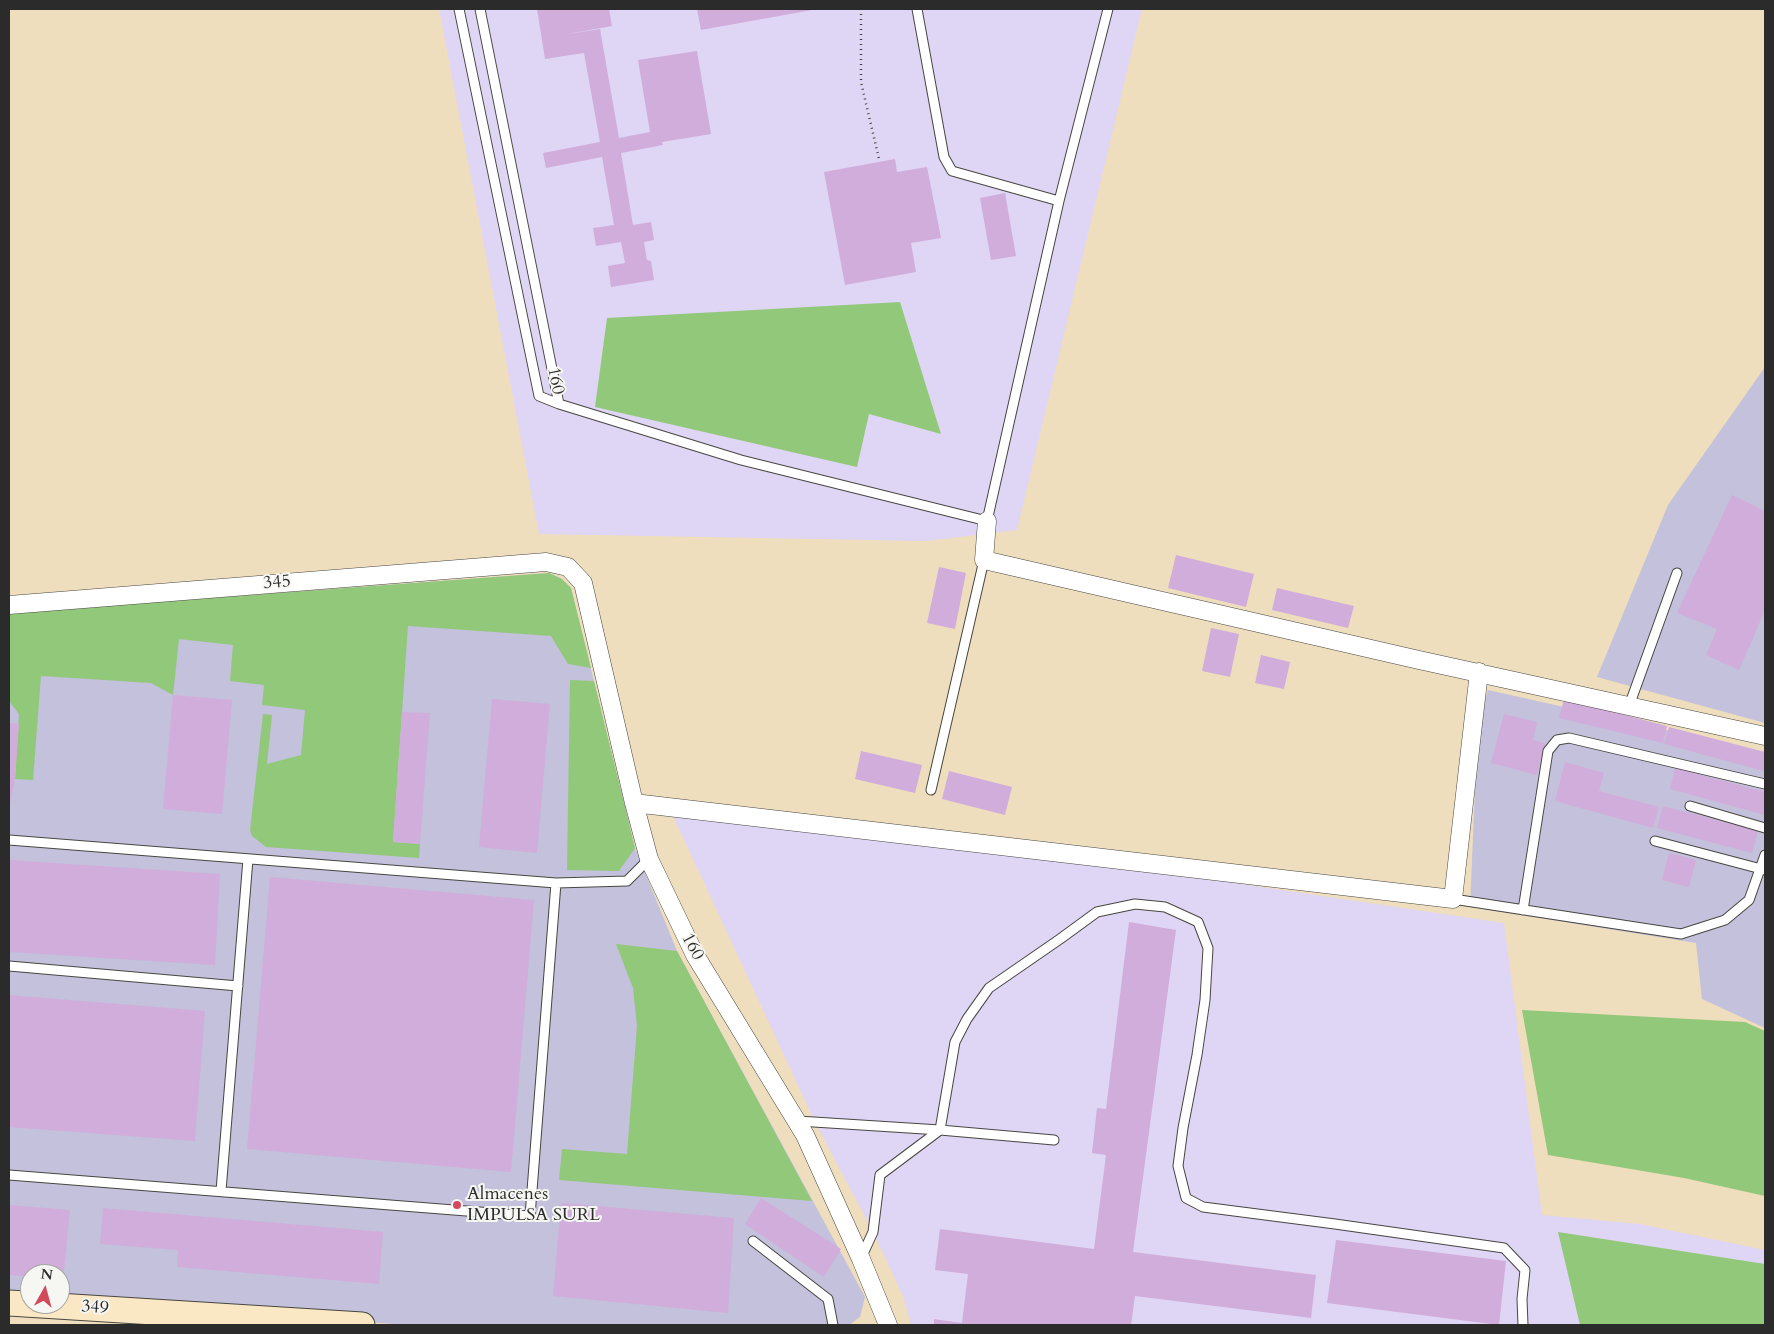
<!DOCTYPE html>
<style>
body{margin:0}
#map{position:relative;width:1774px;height:1334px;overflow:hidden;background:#eedebd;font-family:Cardo,serif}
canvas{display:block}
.frame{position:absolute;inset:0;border:10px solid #2b2b2b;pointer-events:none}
.north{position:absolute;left:20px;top:1264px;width:50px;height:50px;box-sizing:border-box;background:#f6f6f2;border:1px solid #a5a5a2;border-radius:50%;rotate:7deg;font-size:14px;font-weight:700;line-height:20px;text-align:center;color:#2b2b2b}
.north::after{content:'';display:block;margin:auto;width:18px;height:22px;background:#d1495b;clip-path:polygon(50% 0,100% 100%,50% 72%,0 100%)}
</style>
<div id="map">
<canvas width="1774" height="1334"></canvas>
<div class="frame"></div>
<div class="north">N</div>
</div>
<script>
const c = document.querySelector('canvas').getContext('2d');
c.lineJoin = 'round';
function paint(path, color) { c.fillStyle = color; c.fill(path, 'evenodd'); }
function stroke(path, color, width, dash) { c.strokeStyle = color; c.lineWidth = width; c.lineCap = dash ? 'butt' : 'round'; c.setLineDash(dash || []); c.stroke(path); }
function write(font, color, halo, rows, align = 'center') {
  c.font = font + ' Cardo,serif'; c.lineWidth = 4; c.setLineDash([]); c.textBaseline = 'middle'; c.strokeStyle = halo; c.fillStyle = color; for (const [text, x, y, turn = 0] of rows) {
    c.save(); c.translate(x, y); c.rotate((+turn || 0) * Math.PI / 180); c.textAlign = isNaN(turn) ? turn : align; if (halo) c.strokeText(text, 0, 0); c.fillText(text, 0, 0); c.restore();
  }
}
paint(new Path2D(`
 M439,9H1142L1017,530L926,541L539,534Z
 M673,816L1228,882L1504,923L1542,1215L1640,1224L1765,1250V1325H911L903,1296L873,1232L815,1122Z`), '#dfd5f5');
paint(new Path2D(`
 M1765,367V723L1597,677L1668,505Z
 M549,573L562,579L571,588L635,848L677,951L865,1297L860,1317L849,1325H409L60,1301V1274H30V1299L9,1298V613Z
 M1488,690L1765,752V1028L1702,999L1696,943L1470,907L1478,721Z`), '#c3c1db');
paint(new Path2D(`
 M900,302L941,434L869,414L857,467L595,407L607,318Z
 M549,573L562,579L571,588L591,668L568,664L551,636L408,626L393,842L420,844L419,858L266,847L252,836L250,830L263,714L272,715L267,764L301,755L305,710L262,705L264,685L230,681L233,645L179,639L173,695L151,683L41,676L33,780L15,779L19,714L9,701V613Z
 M570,680L594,681L635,848L619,871L567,870Z
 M616,944L677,951L812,1201L559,1180L562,1149L627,1154L637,1026L633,988Z
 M1522,1010L1745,1022L1765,1031V1196L1684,1178L1548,1155Z
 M1558,1232L1765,1264V1325H1580Z`), '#92c87a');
paint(new Path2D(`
 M537,9H609L612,26L562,35L600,29L619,138L650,132L638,60L697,51L711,134L662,142L663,145L621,153L633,225L651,222L654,240L644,242L647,260L651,261L654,280L611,287L608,266L625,263L621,242L596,246L593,228L614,225L602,157L546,168L543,153L600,142L584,53L545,59Z
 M697,9H812V10L701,30Z
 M895,159L897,172L927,167L941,238L911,243L916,272L845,285L824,172Z
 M1005,193L1016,256L991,260L980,198Z
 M1732,495L1765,511V610L1739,670L1706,655L1717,629L1677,613Z
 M1176,555L1254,574L1246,607L1168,588Z
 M939,567L966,573L955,629L927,623Z
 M1277,588L1354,606L1348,628L1272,610Z
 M1211,628L1239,634L1230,677L1202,671Z
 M1261,655L1290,662L1284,689L1255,683Z
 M173,695L232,700L222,814L163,809Z
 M492,699L550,704L537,853L479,847Z
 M1564,699L1667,726L1663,743L1559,718Z
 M402,712L430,713L420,844L393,842Z
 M1504,714L1537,722L1533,740L1545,743L1537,775L1491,763Z
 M9,723L19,724L15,779L10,804Z
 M1669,727L1765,752L1764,771L1664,744Z
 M861,751L922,765L915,793L855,779Z
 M1565,762L1604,773L1599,791L1659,807L1653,828L1555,801Z
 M1675,768L1765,792V815L1670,789Z
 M949,771L1012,787L1005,815L942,799Z
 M1663,806L1758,831L1752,853L1657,828Z
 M1669,853L1696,860L1689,887L1662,880Z
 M9,860L220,874L215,965L9,952Z
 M270,877L534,900L511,1172L247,1149Z
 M1129,922L1176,930L1133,1252L1316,1275L1311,1318L1135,1296L1131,1325H934V1319L962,1323L968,1274L935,1270L940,1229L1094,1249L1106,1155L1092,1153L1097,1108L1106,1109Z
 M9,995L205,1011L195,1141L9,1127Z
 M761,1198L841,1249L824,1277L745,1224Z
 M561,1203L734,1218L728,1313L553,1296Z
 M9,1205L70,1210L63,1280H60V1274H30V1277L9,1275Z
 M103,1208L383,1232L379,1284L177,1267L178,1250L100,1244Z
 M1336,1240L1506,1261L1499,1325L1327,1303Z`), '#d1addb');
const lane = new Path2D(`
 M459,9L539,396L559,404L741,460L987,521L1059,201L1108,9
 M480,9L559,404
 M917,9L944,157L952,171L1059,201
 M1629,706L1677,573
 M931,790L984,560
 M1690,806L1765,828
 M9,840L556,883L530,1216L9,1175
 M1655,841L1765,870
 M556,883L627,881L649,859
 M1453,899L1681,934L1725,920L1749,900L1765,855
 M1523,910L1548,751L1557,740L1569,738L1765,784
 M9,966L238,986
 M798,1121L940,1130L1054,1140
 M221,1191L248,859
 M753,1241L828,1299L833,1325
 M861,1258L873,1232L880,1175L940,1130L955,1042L967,1019L989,988L1060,939L1097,912L1135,904L1165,907L1198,922L1208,948L1205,1000L1197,1055L1183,1128L1178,1166L1186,1198L1203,1207L1335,1224L1504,1248L1525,1270L1522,1299L1523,1325`);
const street = new Path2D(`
 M987,521L984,560L1419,660L1765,736
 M9,605L546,562L568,567L583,583L634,803L649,859L695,955L805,1135L861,1259L888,1325
 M634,803L1453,899L1479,672`);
const secondary = new Path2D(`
 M9,1303L362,1325`);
stroke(lane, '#484641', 11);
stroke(street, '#484641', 19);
stroke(secondary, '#484641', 27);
stroke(new Path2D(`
 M861,9V82L879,159`), '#484641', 2.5, [1, 4]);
stroke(lane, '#fff', 9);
stroke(street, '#fff', 18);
stroke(secondary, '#fae7c3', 25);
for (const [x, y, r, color] of [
 [457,1205,5,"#d1495b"]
]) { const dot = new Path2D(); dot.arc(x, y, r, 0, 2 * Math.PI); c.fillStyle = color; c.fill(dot); stroke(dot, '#f6f6f2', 2); }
write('18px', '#2b2b2b', '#f6f6f2', [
 ["160",555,381,79],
 ["345",277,583,-5],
 ["160",692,947,62],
 ["349",95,1308,4]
]);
write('18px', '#2b2b2b', '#f6f6f2', [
 ["Almacenes",467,1195],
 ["IMPULSA SURL",467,1216]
], 'left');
</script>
